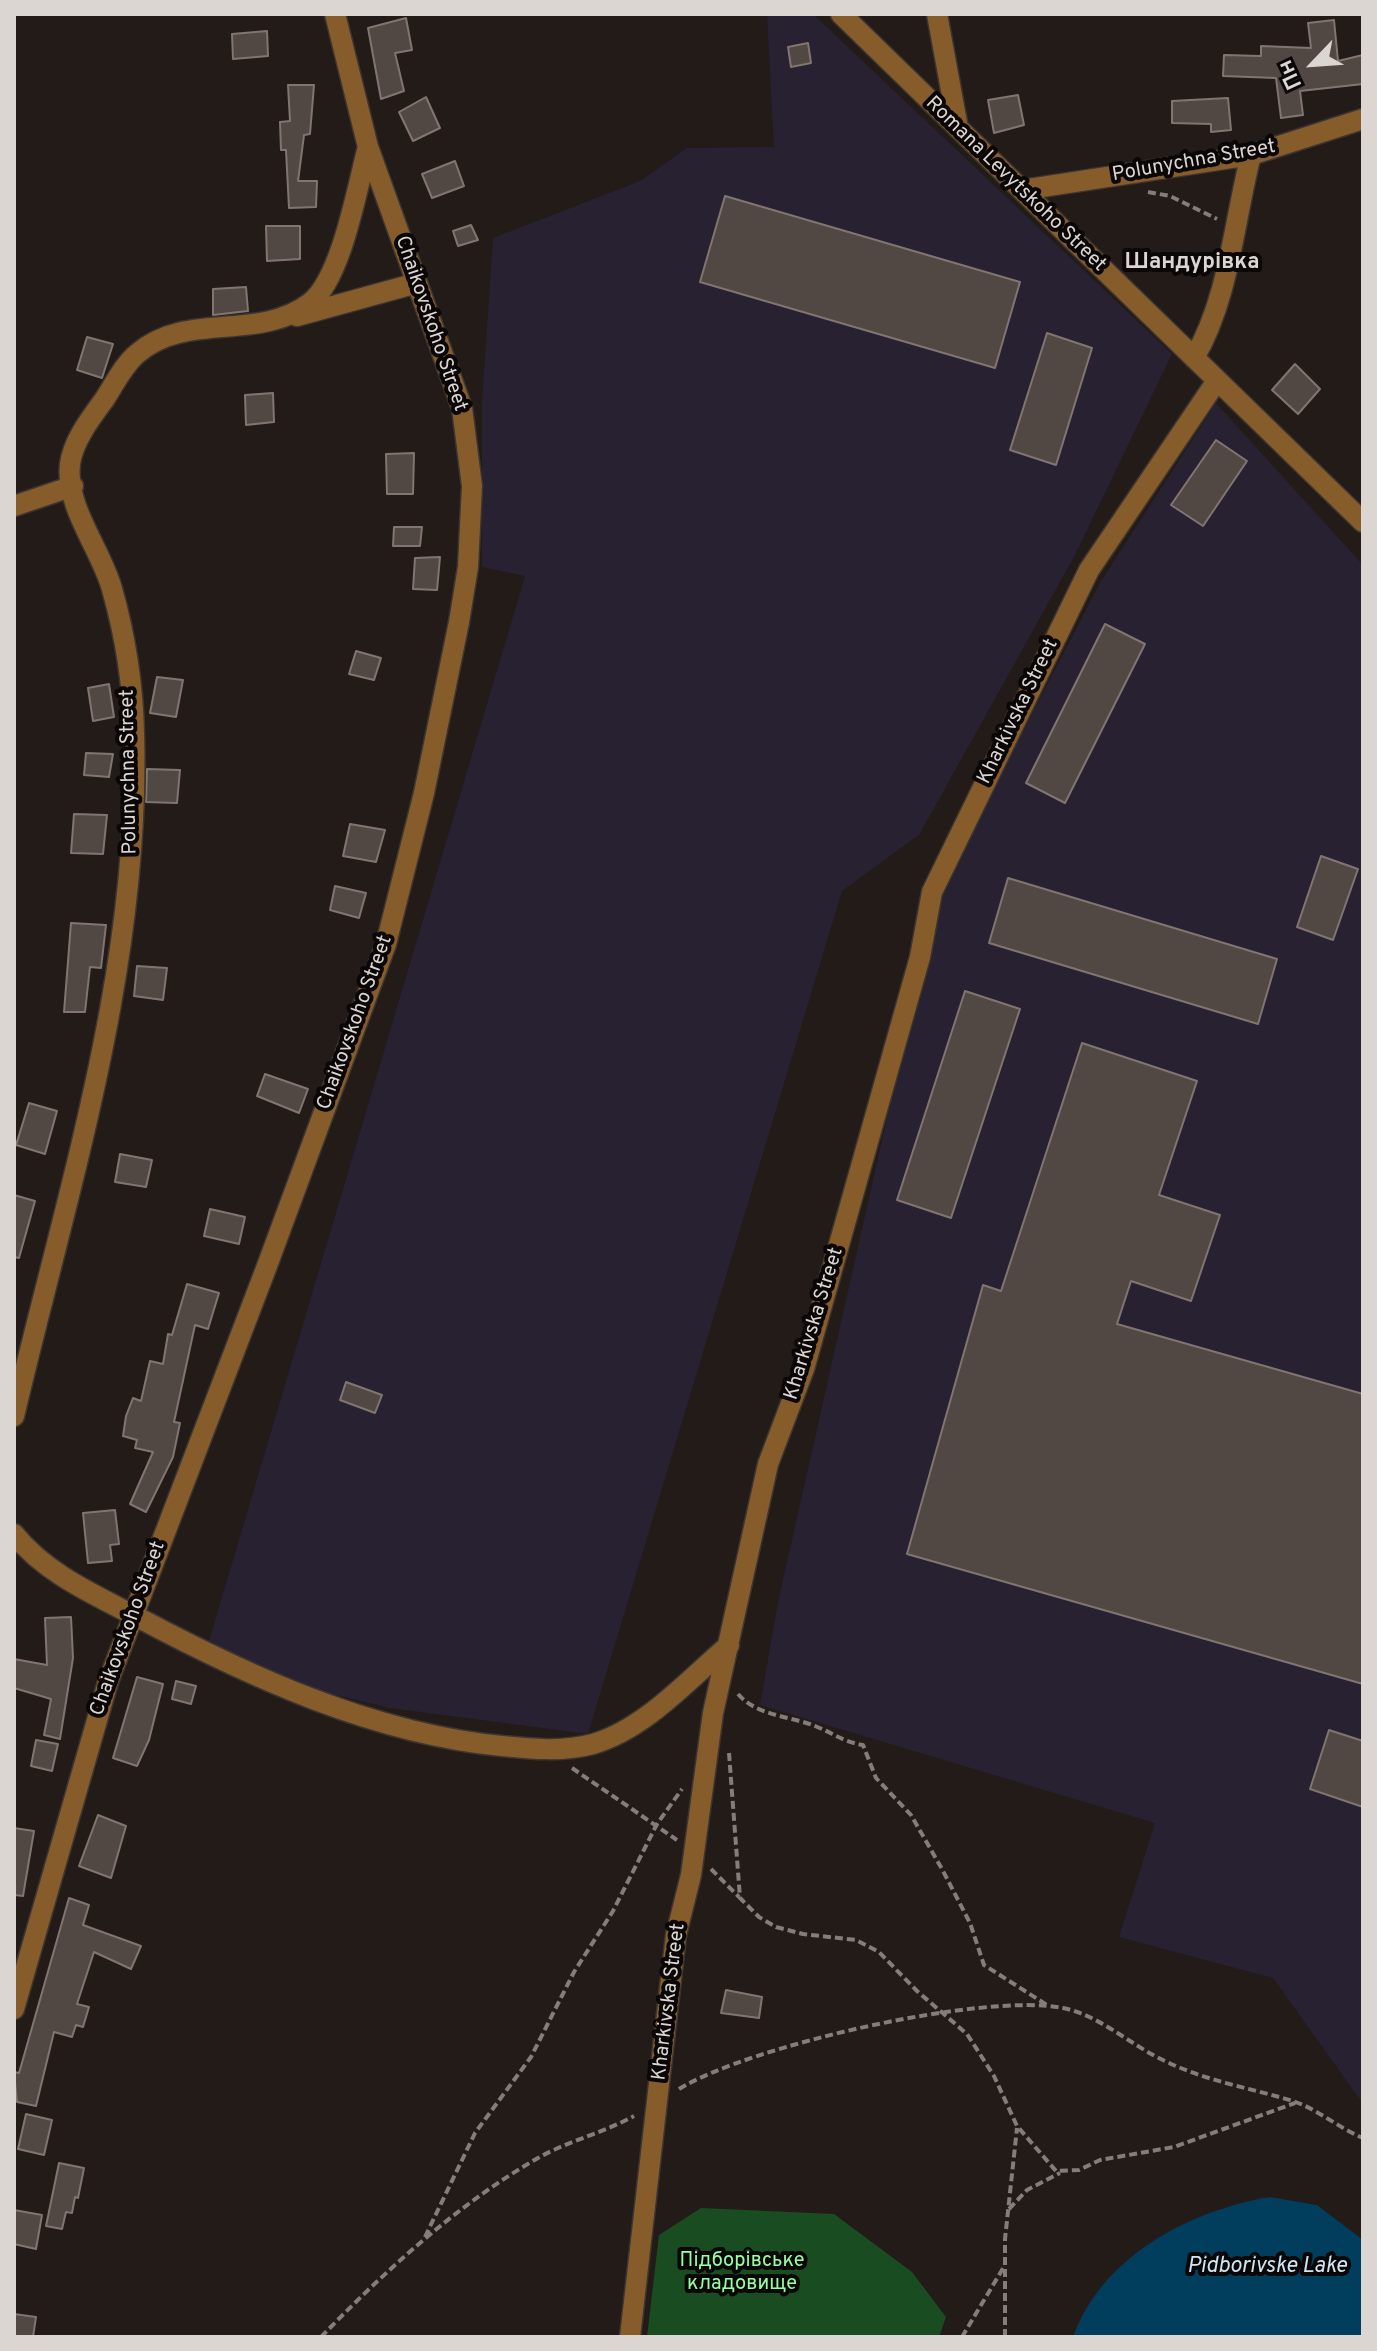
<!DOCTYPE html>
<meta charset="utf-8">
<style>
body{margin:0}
#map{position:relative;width:1377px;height:2351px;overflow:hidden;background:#231b17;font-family:Overpass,sans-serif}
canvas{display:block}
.frame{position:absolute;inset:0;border:16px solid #dcd6d3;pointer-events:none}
.north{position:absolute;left:1273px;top:24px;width:80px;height:80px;-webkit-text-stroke:6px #0a0706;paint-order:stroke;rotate:245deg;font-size:22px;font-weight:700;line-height:32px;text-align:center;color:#dcd6d3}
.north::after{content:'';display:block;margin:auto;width:28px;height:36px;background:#dcd6d3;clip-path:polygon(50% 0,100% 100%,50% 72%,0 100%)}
</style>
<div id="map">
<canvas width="1377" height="2351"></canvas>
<div class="frame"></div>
<div class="north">Пн</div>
</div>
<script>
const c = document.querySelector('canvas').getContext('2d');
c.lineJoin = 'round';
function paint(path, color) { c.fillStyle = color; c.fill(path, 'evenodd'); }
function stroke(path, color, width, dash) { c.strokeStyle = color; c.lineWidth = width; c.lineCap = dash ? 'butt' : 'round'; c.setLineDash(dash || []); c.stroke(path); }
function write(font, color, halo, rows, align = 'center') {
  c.font = font + ' Overpass,sans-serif'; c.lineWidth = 8; c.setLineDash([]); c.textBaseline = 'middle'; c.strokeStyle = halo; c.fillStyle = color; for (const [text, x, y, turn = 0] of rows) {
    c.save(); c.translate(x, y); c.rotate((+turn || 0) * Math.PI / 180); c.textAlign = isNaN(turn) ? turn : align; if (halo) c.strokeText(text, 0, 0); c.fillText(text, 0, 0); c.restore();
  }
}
paint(new Path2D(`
 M767,14H813L1172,354L1075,555L919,835L842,891L588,1734L390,1708L295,1685L206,1651L525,576L482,567V402L493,238L640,181L687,148L774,147Z
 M1216,403L1363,565V2104L1273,1978L1119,1937L1155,1823L760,1705L778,1602L937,896L1101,581Z`), '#272131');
paint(new Path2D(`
 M701,2208L834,2214L912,2272L946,2317L939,2337H647L659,2235Z`), '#194d21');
paint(new Path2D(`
 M1270,2197L1317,2205L1363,2240V2337H1073C1101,2257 1190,2210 1270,2197Z`), '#013d5c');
const building = new Path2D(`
 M406,18L412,50L395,53L404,91L381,99L368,28Z
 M1334,20L1338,61L1363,55V84L1300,91L1303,115L1281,118L1276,78L1223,76L1224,55L1261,56V46L1311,48L1308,23Z
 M267,31L268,56L233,59L232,34Z
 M808,43L811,63L791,67L788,47Z
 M288,85H314L310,134L304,135L298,181H317L316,207L289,208L286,150H281L280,122L290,121Z
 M1018,95L1024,125L994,133L988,100Z
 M426,97L440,128L413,141L399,112Z
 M1228,98L1231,130L1211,132V124L1172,123V101Z
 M455,161L464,186L432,198L422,174Z
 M725,196L1020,282L995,368L700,282Z
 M471,225L478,240L458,246L453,231Z
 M266,226H300V259L267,261Z
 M246,287L248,311L213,315V289Z
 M1047,333L1092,348L1056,465L1010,450Z
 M87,337L113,344L102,378L77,370Z
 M1295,364L1320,389L1298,414L1272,390Z
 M273,393L274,422L246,425L245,395Z
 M1216,440L1247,461L1203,526L1171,505Z
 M414,453L413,494H387L386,454Z
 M394,527H422L420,546H393Z
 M440,557L437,590L413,589L415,558Z
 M1105,624L1145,644L1065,803L1026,783Z
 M356,651L381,658L374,680L349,674Z
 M157,677L183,680L176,717L150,713Z
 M109,684L114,717L93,721L88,688Z
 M86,753L113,754L109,777L84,775Z
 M147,769L180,770L177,803L146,802Z
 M74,814L107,815L103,854L71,853Z
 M350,824L385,830L376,862L343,856Z
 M1321,856L1358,869L1333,940L1297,927Z
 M1008,878L1277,959L1258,1024L989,943Z
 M335,886L366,893L359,918L330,910Z
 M71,923L106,925L101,968L90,967L85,1012H64Z
 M137,966L167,968L163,1000L134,996Z
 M965,991L1020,1009L951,1218L897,1200Z
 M1082,1043L1197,1081L1159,1195L1220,1215L1191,1301L1131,1281L1117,1324L1363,1394V1684L907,1554L983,1285L1001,1291Z
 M265,1074L308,1089L299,1113L257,1096Z
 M29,1103L57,1111L45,1154L16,1145Z
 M120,1154L152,1160L146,1187L115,1182Z
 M14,1195L35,1201L19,1258L14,1257Z
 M210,1209L245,1217L239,1244L204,1236Z
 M187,1284L219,1293L208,1329L195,1325L174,1422L180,1423L173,1457L146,1512L130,1504L153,1452L135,1448L137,1440L123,1436L126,1416L133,1398L141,1401L150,1361L163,1364L168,1334L172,1335Z
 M346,1382L382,1395L375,1413L340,1400Z
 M115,1510L119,1544L110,1545L112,1561L88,1563L83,1513Z
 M71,1617L73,1658L60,1739L44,1735L51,1699L14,1688V1659L47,1665L45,1618Z
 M137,1677L163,1684L149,1740L137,1766L113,1758Z
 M176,1681L196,1686L191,1704L172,1699Z
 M1329,1730L1363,1741V1807L1310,1789Z
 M36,1740L58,1744L52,1771L31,1766Z
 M98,1815L126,1826L111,1878L79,1866Z
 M14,1828L34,1831L23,1896L14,1895Z
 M69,1898L89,1905L83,1925L141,1946L131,1969L94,1952L77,2004L89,2007L83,2027L76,2025L72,2037L54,2032L36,2106L17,2102L14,2072L19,2073Z
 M726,1990L762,1997L759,2018L721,2013Z
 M26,2114L52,2120L44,2155L18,2149Z
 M59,2163L84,2168L78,2198L75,2197L72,2213L66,2212L62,2229L46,2226Z
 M14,2210L42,2215L36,2249L14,2244Z
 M14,2314L36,2317L33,2337H14Z`);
paint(building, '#514743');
stroke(building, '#807571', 2);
const minor = new Path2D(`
 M841,14L1363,522
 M937,14L958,128
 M1022,190L1251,155L1363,119
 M297,316L417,283
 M1194,358C1229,299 1234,221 1251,155
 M14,506L73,486
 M14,1416C67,1191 141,966 134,733C133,685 125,635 112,589C101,549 65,507 70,464C73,441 90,419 104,400C114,385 124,364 138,353C187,311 258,342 310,303C342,278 357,187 368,147
 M14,1534C46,1574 95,1595 139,1618C250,1677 375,1734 502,1746C531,1749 564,1752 593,1744C645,1729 689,1679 729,1645
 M14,2009L108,1682L267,1266L386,944L424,793L459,622L468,567L472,486L462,408L368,147L335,14
 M630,2337L676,1935L691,1875L713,1713L768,1464L804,1369L920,957L932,892L1089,570L1216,382`);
stroke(minor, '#3d3531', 23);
stroke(new Path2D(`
 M1148,192L1170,196L1217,219
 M738,1694C757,1716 790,1716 815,1726C833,1733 843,1742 863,1745L876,1778L911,1815L942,1869L970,1923L984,1965L1047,2005
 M729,1753L740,1898L759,1917L776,1927L803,1934L856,1940L879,1952L917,1991L967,2034L994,2076L1017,2126L1056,2171L1079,2170L1100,2160L1174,2147L1295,2103
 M572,1768L677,1840
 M711,1869L739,1897
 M679,2089C749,2046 983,1992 1063,2008C1101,2016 1130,2045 1165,2061C1206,2081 1250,2088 1293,2101C1317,2109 1339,2128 1363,2138
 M1009,2209L1027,2190L1060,2173
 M425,2237L475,2133L531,2057L574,1972L613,1911L657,1824L682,1789
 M321,2337C384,2272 459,2203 538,2158C568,2141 603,2133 634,2116
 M962,2337L1005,2265
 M1005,2337V2239L1017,2128`), '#847d7a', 4, [8, 4]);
stroke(minor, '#865c2b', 20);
write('20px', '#dcd6d3', '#0a0706', [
 ["Polunychna Street",1194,162,-10],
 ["Romana Levytskoho Street",1015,185,44],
 ["Chaikovskoho Street",430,324,71],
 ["Kharkivska Street",1019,712,-64],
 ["Polunychna Street",130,772,-91],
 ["Chaikovskoho Street",356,1023,-70],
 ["Kharkivska Street",815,1324,-73],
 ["Chaikovskoho Street",129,1629,-70],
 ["Kharkivska Street",670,2002,-83]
]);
write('20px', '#97fea1', '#0a0706', [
 ["Підборівське",742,2262],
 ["кладовище",742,2285]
]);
write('bold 22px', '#dcd6d3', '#0a0706', [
 ["Шандурівка",1192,264]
]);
write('italic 22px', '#d0e5f5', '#0a0706', [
 ["Pidborivske Lake",1267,2268]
]);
</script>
